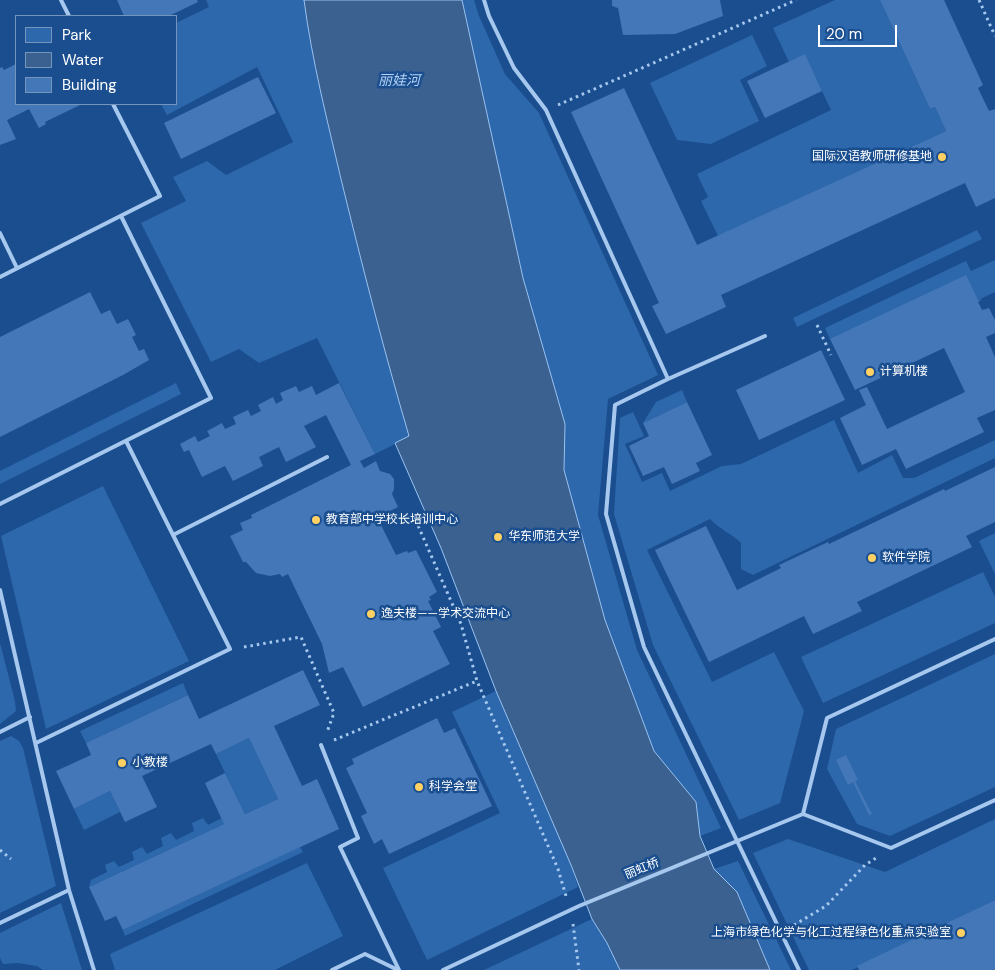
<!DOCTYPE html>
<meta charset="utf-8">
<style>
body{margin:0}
#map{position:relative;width:995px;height:970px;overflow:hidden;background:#1a4e8f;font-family:"DM Sans",sans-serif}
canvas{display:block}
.legend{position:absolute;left:15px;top:15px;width:162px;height:90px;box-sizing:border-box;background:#1a4e8f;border:1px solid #7695bc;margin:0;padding:6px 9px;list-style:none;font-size:15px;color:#fff}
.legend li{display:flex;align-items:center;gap:10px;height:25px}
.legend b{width:25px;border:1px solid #7695bc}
.scale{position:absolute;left:818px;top:25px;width:79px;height:22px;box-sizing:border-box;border:2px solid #fff;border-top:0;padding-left:6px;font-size:15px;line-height:18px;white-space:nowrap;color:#fff;-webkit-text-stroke:4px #1a4e8f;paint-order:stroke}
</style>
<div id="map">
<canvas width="995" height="970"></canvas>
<ul class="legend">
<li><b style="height:14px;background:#2d68ad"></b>Park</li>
<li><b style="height:14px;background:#3b6190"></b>Water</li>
<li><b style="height:14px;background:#4377b7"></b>Building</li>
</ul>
<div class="scale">20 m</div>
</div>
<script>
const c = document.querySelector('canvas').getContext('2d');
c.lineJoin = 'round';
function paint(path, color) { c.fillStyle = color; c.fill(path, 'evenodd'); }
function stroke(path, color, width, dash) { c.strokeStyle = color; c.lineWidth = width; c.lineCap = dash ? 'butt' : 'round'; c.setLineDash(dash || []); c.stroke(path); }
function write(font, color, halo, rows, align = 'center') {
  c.font = font + ' "DM Sans","Noto Sans SC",sans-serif'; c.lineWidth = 5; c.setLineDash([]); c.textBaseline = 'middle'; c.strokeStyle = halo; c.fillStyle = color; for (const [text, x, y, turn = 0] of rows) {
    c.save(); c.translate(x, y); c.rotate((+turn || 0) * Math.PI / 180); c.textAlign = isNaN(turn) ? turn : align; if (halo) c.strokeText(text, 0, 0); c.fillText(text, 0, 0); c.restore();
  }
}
paint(new Path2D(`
 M206,0H304C312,61 327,119 341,179C362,265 385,351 409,437L375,454L317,338L259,363L239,349L211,362L141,223L186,201L173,177L207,161L226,175L293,142L257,67L167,115L161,104H176V23L209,7Z
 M462,0H474L479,16L505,74L539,113L658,375L608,399L598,515L637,650L721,828L700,836L696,802L654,751L605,620L564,470L565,424L523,278Z
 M835,0H880L930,109L935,107L946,131L718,236L701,201L708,197L697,174L831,110L805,55L789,62L773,28Z
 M752,35L767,66L740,80L759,121L711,144L677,140L650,83Z
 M977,230L982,239L797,327L793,318Z
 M995,260V292L978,300L830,339L825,328L966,261L971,271Z
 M176,383L181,394L0,484V471Z
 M682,390L687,402L643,423L656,402Z
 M633,412L644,436L625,444L642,482L662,473L670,491L722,466L741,464L834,420L858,473L892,455L903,478H914L995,440V458L753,575L741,569V543C732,534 719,529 710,519L647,550L712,682L774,652L804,711L780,803L739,820L653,645L614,514L620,418Z
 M103,486L189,661L46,729L1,536Z
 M995,533V574L979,541Z
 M983,572L995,597V623L823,703L801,657Z
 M0,643L15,701L16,711L0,724Z
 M995,654V787L890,836L857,824L827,769L836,729Z
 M183,683L188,695L86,743L80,731Z
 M496,691L571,865L578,887L427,960L383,868L500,813L452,712Z
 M11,736L19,741L23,748L56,886L0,913V741Z
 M249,738L278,799L245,814L216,754Z
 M110,791L120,812L84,830L74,809Z
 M203,818L208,825L222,818L224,824L89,887L91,880L107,872L105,865L114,861L119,867L134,860L132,852L142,847L147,854L163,846L161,838L171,833L176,840L194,831L192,823Z
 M995,819V900L852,970H809L753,853L788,839L885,872Z
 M300,847L303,852L125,936L123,930Z
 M738,861L791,970H770L737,892L714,869Z
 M307,863L343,936L275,970H115L110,954Z
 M61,903L82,970H43L37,966L18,963L3,964L0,958V933Z
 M592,919L607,943L620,970H484Z`), '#2d68ad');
const water = new Path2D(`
 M304,0H462L523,278L565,424L564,470L605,620L654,751L696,802L700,836L714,869L737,892L770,970H620L607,943L592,919L571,865L496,691L441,548L395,443L409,436C384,351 362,265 341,179C327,119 312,61 304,0Z`);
paint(water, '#3b6190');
stroke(water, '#9ac3f1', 1);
paint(new Path2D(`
 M117,0H197L198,2L169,16H124Z
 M612,0H720L723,16L675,34L623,35L618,8L612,6Z
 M880,0H944L983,85L978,88L989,111L995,109V198L976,207L965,183L721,295L726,307L666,334L652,306L659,303L571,112L624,88L697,245L946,131L935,107L930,109Z
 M805,54L822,91L765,118L747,81Z
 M16,64V104L80,105L45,122L46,124L39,128L29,109L7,120L16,139L0,145V68L2,67L4,70Z
 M258,77L276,113L181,159L164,123Z
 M966,275L978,300L982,299L978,302L982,310L989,308L995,320V333L986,337L995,357V410L977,418L984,432L906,469L896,449L862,465L840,418L866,405L859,390L867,387L887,429L965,392L944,348L855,390L830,339Z
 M90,292L101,314L110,310L117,324L128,319L136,335L132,337L139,351L144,349L149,360L123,375L0,437V337Z
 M821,350L845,400L759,440L736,390Z
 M339,383L375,454L360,461L364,468L376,461L380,471L390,474L394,479V489L392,494L398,507L388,512L390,518L380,523L396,555L407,551L408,553L416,550L437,592L429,597L431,600L428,601L441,627L433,631L450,664L363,707L343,667L329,673L322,644L288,574L282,577L280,574L270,576L256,573L246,562H243L230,536L243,530L240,523L252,518L251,515L351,465L326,415L304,426L316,447L286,462L279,447L259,457L263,466L233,481L225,466L202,477L189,450L184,452L180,444L195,436L198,442L210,436L207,431L222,423L225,429L236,424L233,417L248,410L251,416L261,411L258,405L273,397L276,404L283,400L280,393L296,386L299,392L312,386L316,395Z
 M687,402L712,455L696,463L700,471L672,484L664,467L643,476L629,446L649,436L643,423Z
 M995,467V522L966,536L972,547L857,602L862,611L813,634L804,616L709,662L655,550L706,526L737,590L781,568L779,565L828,542L829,544L944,489L945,491Z
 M303,670L320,705L274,726L302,786L317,779L339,829L123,930L116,916L105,921L89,887L224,824L205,783L225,773L245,814L278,799L249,738L216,754L211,744L142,776L157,807L125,822L110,791L74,809L56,771L91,755L86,743L188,695L199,719Z
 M437,718L444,733L455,728L492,806L389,854L382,839L374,844L361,816L367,813L346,768L354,764L352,759Z
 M846,755L858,780L855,781L872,814L869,815L853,782L848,785L836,760Z
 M995,900V970H859L857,966Z`), '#4377b7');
stroke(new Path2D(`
 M979,0L995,36
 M558,105L796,0
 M817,325L831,355
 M413,514L461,624L477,681L558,869L566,896
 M244,647L301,637L334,713L327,732
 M334,740L477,681
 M0,850L11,859
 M573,924L579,970
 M794,925L826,906L865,865L876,858`), '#a7c8ee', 3, [2.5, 4]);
stroke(new Path2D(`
 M61,0L69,16
 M484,0L489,16L514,68L546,110L668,379L615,405L606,514L644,647L799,970
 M0,233L17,268
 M0,277L160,196L113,104
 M668,379L765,336
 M0,504L211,398L121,216
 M173,535L327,457
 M0,590L69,890L94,970
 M995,639L827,718L803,814L891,848L995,800
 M0,732L30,717
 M36,743L230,649L126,441
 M321,745L358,838L340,847L399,970
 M0,923L69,890
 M332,970L365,954L398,970
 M443,970L579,906L803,814`), '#a7c8ee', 4);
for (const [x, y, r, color] of [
 [942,157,5,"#ffd165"],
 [870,372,5,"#ffd165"],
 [316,520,5,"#ffd165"],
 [498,537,5,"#ffd165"],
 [872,558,5,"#ffd165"],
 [371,614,5,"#ffd165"],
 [122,763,5,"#ffd165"],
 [419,787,5,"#ffd165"],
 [961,933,5,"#ffd165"]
]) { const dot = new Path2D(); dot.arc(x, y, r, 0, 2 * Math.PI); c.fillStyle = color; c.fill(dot); stroke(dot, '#1a4e8f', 2); }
write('12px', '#fff', '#1a4e8f', [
 ["国际汉语教师研修基地",932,157,"right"],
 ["计算机楼",880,372],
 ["教育部中学校长培训中心",326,520],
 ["华东师范大学",508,537],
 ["软件学院",882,558],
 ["逸夫楼——学术交流中心",381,614],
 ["小教楼",132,763],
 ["科学会堂",429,787],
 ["上海市绿色化学与化工过程绿色化重点实验室",951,933,"right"]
], 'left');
write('12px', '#fff', '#1a4e8f', [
 ["丽虹桥",642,869,-22]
]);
write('italic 14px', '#b3d2f5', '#1a4e8f', [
 ["丽娃河",399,81]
]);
</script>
